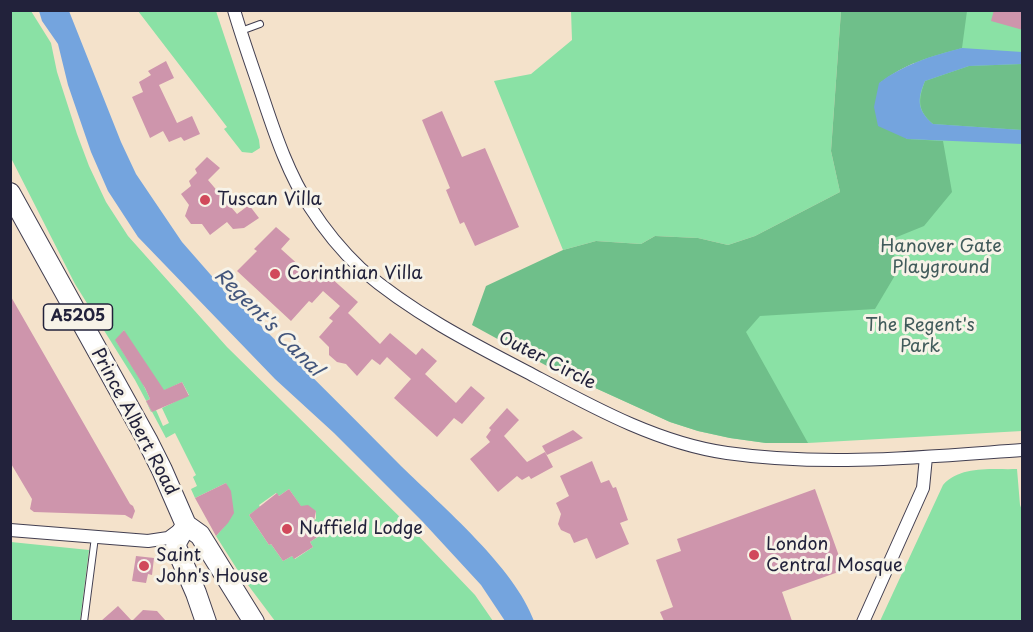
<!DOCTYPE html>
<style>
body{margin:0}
#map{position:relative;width:1033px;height:632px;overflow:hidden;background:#f4e2cb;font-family:"Playpen Sans",sans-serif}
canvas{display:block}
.frame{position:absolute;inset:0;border:12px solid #22223b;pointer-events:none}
</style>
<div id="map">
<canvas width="1033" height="632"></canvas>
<div class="frame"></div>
</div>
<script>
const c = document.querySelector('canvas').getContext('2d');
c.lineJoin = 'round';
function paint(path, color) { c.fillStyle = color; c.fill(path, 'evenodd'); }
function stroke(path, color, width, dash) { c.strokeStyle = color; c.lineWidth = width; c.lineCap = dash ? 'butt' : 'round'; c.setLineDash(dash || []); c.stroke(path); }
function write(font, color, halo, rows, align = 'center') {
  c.font = font + ' "Playpen Sans",sans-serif'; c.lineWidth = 6; c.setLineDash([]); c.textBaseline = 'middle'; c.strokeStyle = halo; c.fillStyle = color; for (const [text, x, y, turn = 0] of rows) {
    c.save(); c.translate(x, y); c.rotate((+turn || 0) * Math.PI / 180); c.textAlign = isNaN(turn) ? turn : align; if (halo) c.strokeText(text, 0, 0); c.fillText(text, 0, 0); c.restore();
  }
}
paint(new Path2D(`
 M11,11H31L51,43L57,72L77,134L89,166L106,202L128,236L227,347L410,527L475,595L493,621H275L242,577L216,536C236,515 233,510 226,483L195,498L191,489L197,486L193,477L196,475L175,433L166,438L135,380L75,284L11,158ZM124,330L142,382L116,341ZM182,382L189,395L162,408L169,423L163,426L156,410L151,412L146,401L150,399L143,384L157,394ZM289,489L302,508L316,511V519L310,522L319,536L310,542L313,547L295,559L292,556L283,561L271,544L269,545L249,515L260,507L259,505L276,493L279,496Z
 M138,11H216L259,140L260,148L252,153L242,152L224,129L227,127Z
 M571,11H841L831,151L840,192L755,236L728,245L698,238L655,236L641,244L596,241L563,250L494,81L531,74L572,40Z
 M919,11H1022V431L808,443H766L730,438L698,431L670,422L547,366L809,261L907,139Z
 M1017,469L1020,505L1022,510V621H880L943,485C961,465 993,470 1017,469Z
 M11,542L89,550L80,621H11Z`), '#8ae1a5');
paint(new Path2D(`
 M841,11H967L962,48C930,57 905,63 879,84L907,139L943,141L952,192L924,226L887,241L900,267L875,309L760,316L746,332L808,443H766L730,438L698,431L670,422L547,366L472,325L486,286L563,250L596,241L641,244L655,236L698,238L728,245L755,236L840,192L831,151Z
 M1022,64V130L933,124C917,110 918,100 925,81L969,66Z`), '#6fbf8a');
paint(new Path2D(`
 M39,11H69L121,142L136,174L182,242L217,282C278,343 340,404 401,466C442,506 515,568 534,621H505L481,585L422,521L334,433L275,379L138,237L108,191L91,152L68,85L58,44L42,21Z
 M962,48L1022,52V64L969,66L925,81C917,100 917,110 933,124L1022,130V144L907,139L878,126L874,107L879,83C904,64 931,56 962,48Z`), '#74a4de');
paint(new Path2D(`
 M994,10H1023V30L991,21Z
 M166,61L174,78L159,85L177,123L192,116L200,134L184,141L181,137L169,142L163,131L150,138L132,97L143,92L139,82L151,75L148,71Z
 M442,111L462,157L485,148L519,227L475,246L464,222L460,224L446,190L450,188L422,120Z
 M207,157L220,168L208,180L237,214L249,205L259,218L244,228L233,229L227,222L210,235L202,224H191L185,216L189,205L181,194L191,186L189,181L197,173L195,169Z
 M276,227L290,239L281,249L313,278L321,269L358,302L348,313L380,344L390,333L416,355L422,348L437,361L425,374L456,403L471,386L485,398L462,424L454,418L437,437L394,398L411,379L387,357L380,365L372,359L357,376L346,364L337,362L329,355V347L319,337L333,321L329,318L340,306L323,291L312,303L309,301L291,321L237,271L257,251L254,249Z
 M10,295L130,504L133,506L135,511L132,519L125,515L34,512L30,509L32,499L10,462Z
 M124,330L164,390L182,382L189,396L152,412L146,401L150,399L145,388L115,340Z
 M507,408L519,420L504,436L527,462L545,452L553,467L531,479L529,476L522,480L517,476L498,492L470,459L490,442L486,437L491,430L489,428Z
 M573,430L583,438L547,455L542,446Z
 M592,461L601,483L609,480L613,488L616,487L628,520L620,523L629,544L596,559L587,538L574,543L570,534L561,530L558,524L561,514L556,503L569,496L560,476Z
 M226,483L231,491L234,513L228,523L216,536L195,498Z
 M289,489L301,506L308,505L316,511L313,526L319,536L310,542L313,547L294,559L292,556L283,561L271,544L269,545L249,515L277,493L279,496Z
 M815,489L844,570L782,592L792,621H664L660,612L673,607L656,560L681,551L677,539Z
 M136,556L154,558L152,575L148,574L146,583L132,581Z
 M118,606L132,621L143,610L157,611L166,621H101Z`), '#ce95ac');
const lane = new Path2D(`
 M241,31L260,24
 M84,622L95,537`);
const street = new Path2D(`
 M234,10C243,41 254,71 264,101C276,137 289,175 310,207C324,229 342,251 361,269C411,312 469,342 527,372C589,405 656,443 727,453C825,467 924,457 1022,450
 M10,530L148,541L168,538L180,529
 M863,622L923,488L926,457`);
const primary = new Path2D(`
 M10,193L147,440L162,470L186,525L200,535L254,622
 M186,525L177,541L176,547L196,593L206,622`);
stroke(lane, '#423f51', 8);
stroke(street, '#423f51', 14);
stroke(primary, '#423f51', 22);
stroke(lane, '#fff', 6);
stroke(street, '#fff', 12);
stroke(primary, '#fff', 20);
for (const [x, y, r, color] of [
 [205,200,6,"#d1495b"],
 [275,274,6,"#d1495b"],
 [287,529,6,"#d1495b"],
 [754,555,6,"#d1495b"],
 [144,566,6,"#d1495b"]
]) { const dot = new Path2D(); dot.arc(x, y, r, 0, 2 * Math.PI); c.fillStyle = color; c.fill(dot); stroke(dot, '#f7f3e8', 2); }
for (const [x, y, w] of [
 [78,317,69]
]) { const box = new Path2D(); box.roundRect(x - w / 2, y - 13, w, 26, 4.5); c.fillStyle = '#f7f3e8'; c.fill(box); stroke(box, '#22223b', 1.5); }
write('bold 16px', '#22223b', null, [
 ["A5205",78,317]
]);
write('18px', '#22223b', '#f7f3e8', [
 ["Tuscan Villa",217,200],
 ["Corinthian Villa",287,274],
 ["Nuffield Lodge",299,529],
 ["London",766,545],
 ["Central Mosque",766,566],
 ["Saint",156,556],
 ["John's House",156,577]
], 'left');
write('18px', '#415b5b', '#f7f3e8', [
 ["Hanover Gate",941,247],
 ["Playground",941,268],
 ["The Regent's",920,326],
 ["Park",920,347]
]);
write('18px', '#22223b', '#f7f3e8', [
 ["Outer Circle",547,361,27],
 ["Prince Albert Road",134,422,62]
]);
write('italic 20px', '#43567c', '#f7f3e8', [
 ["Regent's Canal",268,323,45]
]);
</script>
